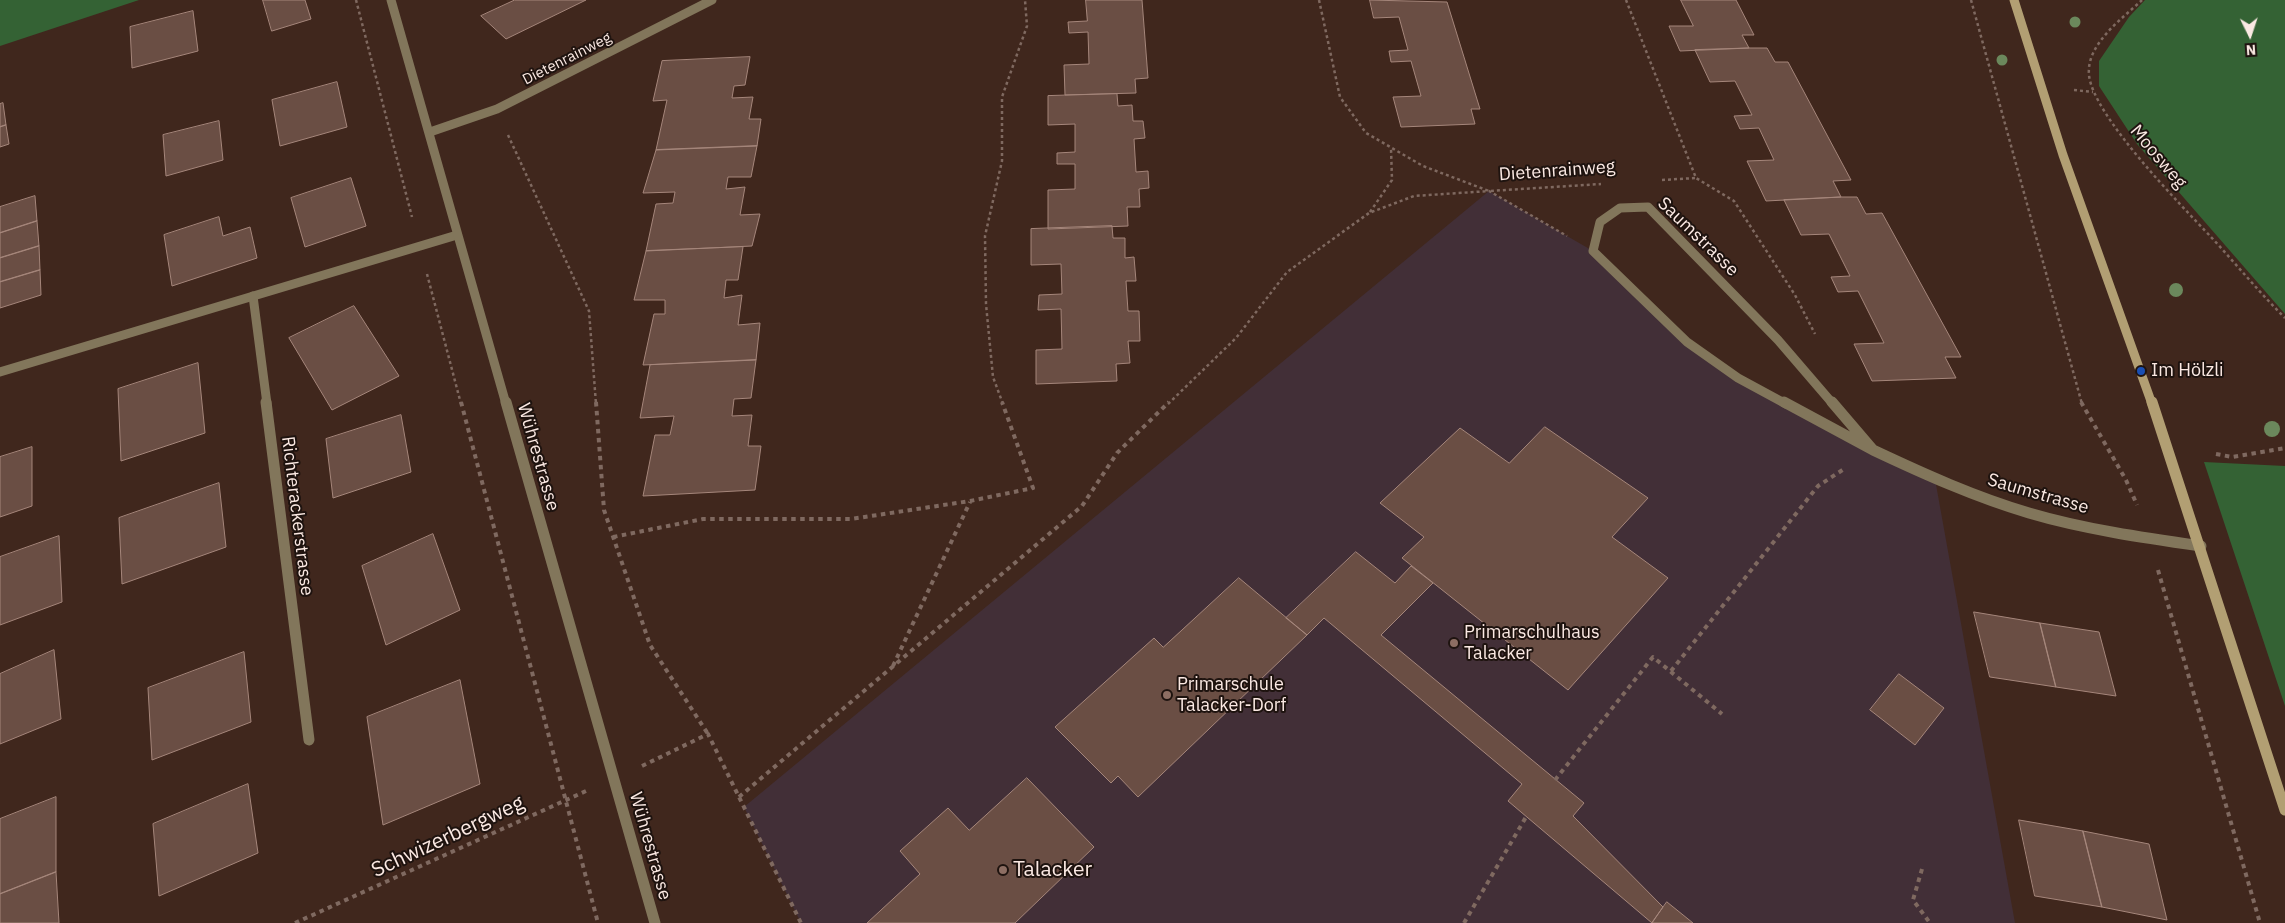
<!DOCTYPE html>
<meta charset="utf-8">
<style>
body{margin:0}
#map{position:relative;width:2285px;height:923px;overflow:hidden;background:#40271d;font-family:"IBM Plex Sans",sans-serif}
canvas{display:block}
.north{position:absolute;left:2225px;top:10px;width:50px;height:50px;-webkit-text-stroke:4px #1e130f;paint-order:stroke;rotate:176deg;font-size:14px;font-weight:700;line-height:20px;text-align:center;color:#fbe9e3}
.north::after{content:'';display:block;margin:auto;width:18px;height:22px;background:#fbe9e3;clip-path:polygon(50% 0,100% 100%,50% 72%,0 100%)}
</style>
<div id="map">
<canvas width="2285" height="923"></canvas>
<div class="north">N</div>
</div>
<script>
const c = document.querySelector('canvas').getContext('2d');
c.lineJoin = 'round';
function paint(path, color) { c.fillStyle = color; c.fill(path, 'evenodd'); }
function stroke(path, color, width, dash) { c.strokeStyle = color; c.lineWidth = width; c.lineCap = dash ? 'butt' : 'round'; c.setLineDash(dash || []); c.stroke(path); }
function write(font, color, halo, rows, align = 'center') {
  c.font = font + ' "IBM Plex Sans",sans-serif'; c.lineWidth = 4; c.setLineDash([]); c.textBaseline = 'middle'; c.strokeStyle = halo; c.fillStyle = color; for (const [text, x, y, turn = 0] of rows) {
    c.save(); c.translate(x, y); c.rotate((+turn || 0) * Math.PI / 180); c.textAlign = isNaN(turn) ? turn : align; if (halo) c.strokeText(text, 0, 0); c.fillText(text, 0, 0); c.restore();
  }
}
paint(new Path2D(`
 M1489,191L1593,251L1687,342L1738,378L1935,479L2015,923H801L744,807Z`), '#422f37');
paint(new Path2D(`
 M0,0H139L0,46Z
 M2145,0H2285V314L2137,144L2099,86V61L2129,17Z
 M2204,462L2285,466V706Z`), '#346234');
const building = new Path2D(`
 M263,0H305L311,19L272,31Z
 M515,0H586L506,39L481,16Z
 M1086,0H1142L1148,78L1135,79L1136,93L1065,95L1064,65L1089,64L1088,32L1069,33L1068,22L1087,21Z
 M1370,0L1447,2L1480,109H1471L1475,124L1401,127L1393,97L1421,96L1411,61L1391,62L1389,51L1408,50L1399,17L1374,18Z
 M1681,0H1736L1754,35H1742L1749,48L1680,51L1669,26H1693Z
 M193,11L198,51L132,68L130,27Z
 M1749,48H1767L1775,62H1788L1851,180L1833,181L1841,197L1766,201L1747,161L1774,160L1759,128L1740,129L1734,116L1752,115L1735,81L1710,82L1695,50Z
 M750,57L745,85L734,86L732,98L753,97L749,119H761L757,146L656,150L667,100L653,101L662,61Z
 M337,82L347,127L280,146L272,100Z
 M1117,94L1118,106L1132,105L1133,121H1143L1145,138L1134,139L1136,172L1148,171L1149,188L1139,189L1140,207H1127L1128,226L1048,229V190L1075,189V164H1057V153L1075,152V124L1048,125V96Z
 M3,103L6,125L0,127V104Z
 M219,121L223,160L166,176L163,135Z
 M6,125L9,144L0,147V127Z
 M757,146L751,177H728L726,189L745,187L740,215L760,214L752,246L646,251L656,204L673,203L675,192L643,193L656,150Z
 M351,178L366,226L305,247L291,198Z
 M35,196L37,221L0,233V207Z
 M1841,197H1857L1866,214L1882,213L1961,357H1945L1956,378L1872,381L1854,344L1884,343L1858,291L1838,292L1831,277L1850,276L1829,234L1801,235L1784,200Z
 M219,217L223,236L250,227L257,258L172,286L164,235Z
 M37,221L39,246L0,258V233Z
 M1112,226L1113,238H1125V258L1134,257L1136,281H1126L1128,311H1139L1140,341H1128L1130,363L1116,364L1117,381L1036,384V350L1062,349L1061,309L1038,310L1039,295L1062,294L1061,264L1031,265V229Z
 M39,246L40,270L0,282V258Z
 M743,247L738,280H726L724,298L742,295L738,325L760,323L756,360L643,365L654,314H665V300H634L646,251Z
 M40,270L41,295L0,308V282Z
 M354,306L399,376L332,410L289,338Z
 M756,360L751,398L734,399L732,416L752,415L748,446H761L755,490L643,496L655,435H670L674,416L640,418L650,365Z
 M198,363L205,433L121,461L118,389Z
 M401,415L411,472L333,498L326,439Z
 M1545,427L1648,498L1612,537L1668,578L1568,690L1402,558L1424,537L1380,503L1460,428L1509,463Z
 M32,447V506L0,517V457Z
 M219,483L226,547L122,584L119,518Z
 M433,534L460,610L386,645L362,566Z
 M59,536L62,602L0,625V557Z
 M1356,552L1395,583L1411,566L1433,583L1381,635L1584,803L1573,816L1663,907L1652,923L1508,801L1522,784L1324,618L1307,635L1286,618Z
 M1239,578L1307,635L1138,797L1118,776L1111,783L1055,727L1154,638L1163,647Z
 M1974,612L2040,623L2056,687L1990,677Z
 M2040,623L2099,632L2116,696L2056,687Z
 M54,650L61,719L0,744V674Z
 M244,652L251,722L152,760L148,688Z
 M1899,674L1944,708L1915,745L1870,710Z
 M460,680L480,784L383,825L367,717Z
 M1027,778L1094,847L1015,923H867L920,874L900,851L948,808L969,830Z
 M248,784L258,853L159,896L153,824Z
 M56,797V872L0,894V819Z
 M2019,820L2083,831L2102,907L2035,896Z
 M2083,831L2149,844L2167,920L2102,907Z
 M56,872L59,923H0V894Z
 M1667,902L1693,923H1652Z`);
paint(building, '#6a4e44');
stroke(building, '#a5867b', 1);
stroke(new Path2D(`
 M356,0L412,217
 M1319,0L1340,97L1366,133L1423,166L1489,191L1601,184
 M1626,0L1696,178L1734,201L1795,295L1815,334
 M1971,0L2082,404
 M2142,0C2122,19 2086,44 2089,75C2093,116 2181,205 2211,237C2236,264 2259,292 2285,318
 M2074,90L2093,92
 M508,135L589,311L596,404
 M1662,180L1696,178
 M1370,212L1392,180L1391,148
 M427,274L461,404
 M1003,404L993,377L986,304L985,236L1002,161V97L1027,26L1025,0
 M1168,404L1236,338L1287,272L1369,213L1414,196L1489,191L1567,236`), '#7f6960', 2.5, [3, 3]);
stroke(new Path2D(`
 M461,402L598,923
 M596,402L604,510L650,645L708,734
 M2081,402L2126,480L2137,505
 M2216,454L2232,457L2285,448
 M613,537L703,519H851L970,501L1033,488L1002,402
 M2158,570L2260,923
 M893,666L970,502
 M1671,671L1818,486L1844,469
 M642,766L708,734L801,923
 M1555,780L1653,657L1722,714
 M739,797L1082,506L1117,453L1169,402
 M1922,869L1913,900L1930,923
 M295,923L586,791
 M1464,923L1526,817`), '#7f6960', 4, [4.5, 4.5]);
stroke(new Path2D(`
 M253,296L267,404`), '#82765b', 9);
stroke(new Path2D(`
 M266,402L309,740`), '#82765b', 11);
stroke(new Path2D(`
 M430,132L497,109L712,0
 M0,372L457,235
 M1786,404L1738,378L1687,342L1593,251L1600,222L1620,208L1648,207L1778,340L1833,404`), '#82765b', 9);
stroke(new Path2D(`
 M1784,402L1873,450
 M1832,402L1873,450
 M1873,450C1924,474 1975,497 2029,513C2083,529 2145,538 2201,546`), '#82765b', 11);
stroke(new Path2D(`
 M391,0L506,404`), '#82765b', 9);
stroke(new Path2D(`
 M506,402L655,923`), '#82765b', 11);
stroke(new Path2D(`
 M2014,0L2063,155L2152,404`), '#b29f73', 9);
stroke(new Path2D(`
 M2152,402L2285,810`), '#b29f73', 11);
c.fillStyle = '#6b885c';
for (const [x, y, r] of [
 [2075,22,5.5],
 [2002,60,5.5],
 [2176,290,7],
 [2272,429,8]
]) { c.beginPath(); c.arc(x, y, r, 0, 2 * Math.PI); c.fill(); }
for (const [x, y, r, color] of [
 [2141,371,5,"#1a4fb4"],
 [1454,643,5,"#8d6e63"],
 [1167,695,5,"#8d6e63"],
 [1003,870,5,"#8d6e63"]
]) { const dot = new Path2D(); dot.arc(x, y, r, 0, 2 * Math.PI); c.fillStyle = color; c.fill(dot); stroke(dot, '#1e130f', 2); }
write('15px', '#fbe9e3', '#1e130f', [
 ["Dietenrainweg",567,59,-27]
]);
write('18px', '#fbe9e3', '#1e130f', [
 ["Moosweg",2158,157,50],
 ["Dietenrainweg",1557,171,-4],
 ["Saumstrasse",1698,237,44],
 ["Wührestrasse",538,457,74],
 ["Saumstrasse",2038,494,16],
 ["Richterackerstrasse",297,516,83],
 ["Wührestrasse",650,846,74]
]);
write('18px', '#fbe9e3', '#1e130f', [
 ["Im Hölzli",2151,371],
 ["Primarschulhaus",1464,633],
 ["Talacker",1464,654],
 ["Primarschule",1177,685],
 ["Talacker-Dorf",1177,706]
], 'left');
write('21px', '#fbe9e3', '#1e130f', [
 ["Schwizerbergweg",448,837,-25]
]);
write('21px', '#fbe9e3', '#1e130f', [
 ["Talacker",1013,870]
], 'left');
</script>
